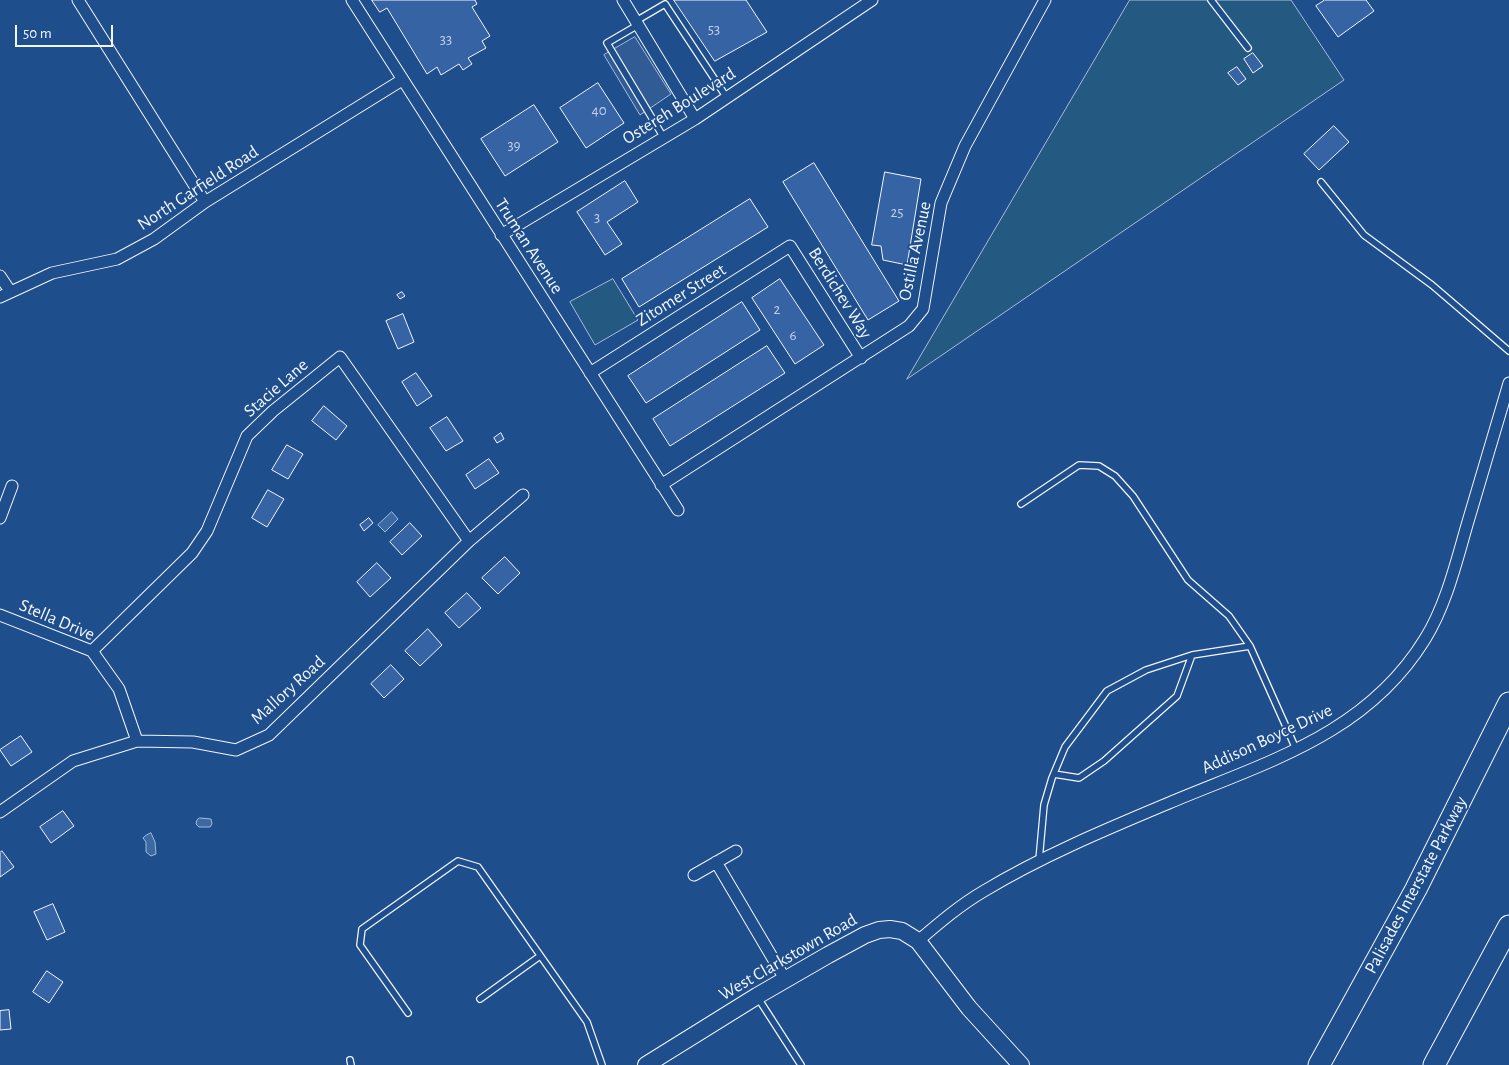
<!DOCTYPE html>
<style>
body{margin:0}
#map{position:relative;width:1509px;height:1065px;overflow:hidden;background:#1f4e8c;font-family:"Alegreya Sans",sans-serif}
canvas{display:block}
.scale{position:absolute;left:15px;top:25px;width:98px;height:22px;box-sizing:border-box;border:2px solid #f2f6ff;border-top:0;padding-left:6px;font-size:15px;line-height:18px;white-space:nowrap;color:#f2f6ff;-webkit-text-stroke:4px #1f4e8c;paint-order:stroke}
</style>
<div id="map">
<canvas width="1509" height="1065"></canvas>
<div class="scale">50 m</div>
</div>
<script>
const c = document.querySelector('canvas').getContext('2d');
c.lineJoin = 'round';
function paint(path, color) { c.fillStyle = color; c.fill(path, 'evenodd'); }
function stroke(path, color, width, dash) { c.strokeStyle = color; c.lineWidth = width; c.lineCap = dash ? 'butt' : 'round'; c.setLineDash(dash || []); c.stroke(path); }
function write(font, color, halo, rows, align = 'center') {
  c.font = font + ' "Alegreya Sans",sans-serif'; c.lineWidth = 4; c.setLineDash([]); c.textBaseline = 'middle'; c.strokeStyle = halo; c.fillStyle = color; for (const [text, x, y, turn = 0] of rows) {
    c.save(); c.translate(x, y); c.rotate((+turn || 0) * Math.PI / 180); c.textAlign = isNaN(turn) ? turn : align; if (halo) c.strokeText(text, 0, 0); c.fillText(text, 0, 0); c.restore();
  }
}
const green = new Path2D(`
 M1130,0H1291L1344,80L907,379Z
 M613,279L638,320L595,345L570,302Z`);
paint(green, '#245a82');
stroke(green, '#a8bbd7', 1);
const parking = new Path2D(`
 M635,37L671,94L640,115L604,55Z`);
paint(parking, '#305b95');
stroke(parking, '#a8bbd7', 1);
const water = new Path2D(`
 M392,512L398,519L385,532L378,525Z
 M200,818L211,819L212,824L210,827H199L196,824L197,820Z
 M151,833L155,842L156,854L151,856L146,852V842L143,838L145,836Z`);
paint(water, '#3b69a3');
stroke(water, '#a8bbd7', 1);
const building = new Path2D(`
 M372,0H475L477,4L472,7L490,36L482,41L486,48L468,58L472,64L463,70L459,64L441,75L437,67L427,74L387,8L380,12Z
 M674,0H746L767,32L715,61Z
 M1325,0H1366L1374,11L1338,37L1316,6Z
 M1253,53L1263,66L1253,73L1244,59Z
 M1237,67L1246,79L1238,85L1228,73Z
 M598,83L624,123L586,148L560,108Z
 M534,105L558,142L505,176L481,139Z
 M1334,126L1349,142L1319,170L1304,154Z
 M814,163L899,301L868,320L783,182Z
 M885,172L921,179L907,265L883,260L881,246L872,245Z
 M625,181L638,202L607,222L622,244L605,255L577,212Z
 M750,199L768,227L639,307L622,279Z
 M780,279L824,345L795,364L752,298Z
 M402,292L405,296L400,299L397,295Z
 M742,302L760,330L646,403L628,376Z
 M403,314L414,342L398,349L386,321Z
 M767,346L785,373L670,446L653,419Z
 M416,373L432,396L417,406L402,382Z
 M324,406L347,426L336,440L312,421Z
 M447,417L463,441L446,451L430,428Z
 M501,433L504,439L497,443L494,438Z
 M287,445L303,454L288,479L272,470Z
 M489,459L499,473L475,489L466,475Z
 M268,490L284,499L267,527L252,518Z
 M369,518L373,523L364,531L360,525Z
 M410,523L422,536L402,555L390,542Z
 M505,557L520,573L498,594L482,578Z
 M377,563L391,578L370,597L357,582Z
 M467,593L481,608L459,628L445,613Z
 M428,629L442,645L420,666L405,651Z
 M391,665L404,679L384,698L371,684Z
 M21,736L32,752L11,766L0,750Z
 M63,811L74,826L51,843L40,827Z
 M2,851L14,867L0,877V853Z
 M53,904L65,932L47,940L34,912Z
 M47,971L63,982L49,1003L33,992Z
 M9,1010L11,1029L0,1030V1011Z`);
paint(building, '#3563a3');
stroke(building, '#f2f6ff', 1);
const lane = new Path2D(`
 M1211,0L1248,48
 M636,21L665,4L727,98
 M638,25L607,43L664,138
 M1321,182L1364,235L1432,285L1509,351
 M1021,504L1079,465L1099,466L1115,476L1133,496L1188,580L1229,616L1250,646
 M1054,774L1079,778L1104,761L1177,696L1192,655
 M1039,860L1044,805L1052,778L1065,747L1107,691L1146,670L1192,655L1250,646L1296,749
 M758,998L801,1065
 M480,999L540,956
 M408,1013L360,945L362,929L458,861L478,867L587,1022L602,1065
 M350,1060L351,1065`);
const street = new Path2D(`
 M78,0L205,202
 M352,0L678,510
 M623,0L695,119
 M501,235L695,119L872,0
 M0,276L10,291
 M0,297L52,273L117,259L154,239L205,202L402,80
 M590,373L790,246L861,358
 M661,485L909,326L923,309L941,203L965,146L1045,0
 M0,518L12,486
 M0,615L92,651L119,689L137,741
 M92,651L192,553L207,531L247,436L273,411L340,357L469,541
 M0,812L73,761L137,741L193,742L236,750L269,735L469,541L523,495
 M716,862L785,979
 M694,875L736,851
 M918,941C939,923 960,905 984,891C1042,856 1107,829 1169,803C1266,762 1366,735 1425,639C1446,605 1456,563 1467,525C1481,478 1495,430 1509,383`);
const secondary = new Path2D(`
 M646,1065L757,996L828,955L865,935L879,930L890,929L902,931L918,941L969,1008L1021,1065`);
const highway = new Path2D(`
 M1319,1065L1416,889L1509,703
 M1434,1065L1509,926`);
stroke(lane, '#f2f6ff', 8);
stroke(street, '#f2f6ff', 13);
stroke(secondary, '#f2f6ff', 18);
stroke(highway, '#f2f6ff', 23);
stroke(lane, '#1f4e8c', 5.5);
stroke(street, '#1f4e8c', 11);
stroke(secondary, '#1f4e8c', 16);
stroke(highway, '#1f4e8c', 21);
write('15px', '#c3d1e8', null, [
 ["53",714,29],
 ["33",446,39],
 ["40",599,110],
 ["39",514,145],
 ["25",897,212],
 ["3",597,217],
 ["2",777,309],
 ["6",793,335]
]);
write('18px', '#f2f6ff', '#1f4e8c', [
 ["Ostereh Boulevard",679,106,-32],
 ["North Garfield Road",198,188,-33],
 ["Truman Avenue",529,246,57],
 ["Ostilla Avenue",915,251,-78],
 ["Berdichev Way",840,293,58],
 ["Zitomer Street",681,295,-32],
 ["Stacie Lane",276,388,-41],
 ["Stella Drive",57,620,23],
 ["Mallory Road",288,690,-42],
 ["Addison Boyce Drive",1267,739,-25],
 ["Palisades Interstate Parkway",1416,885,-62],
 ["West Clarkstown Road",788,957,-30]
]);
</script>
